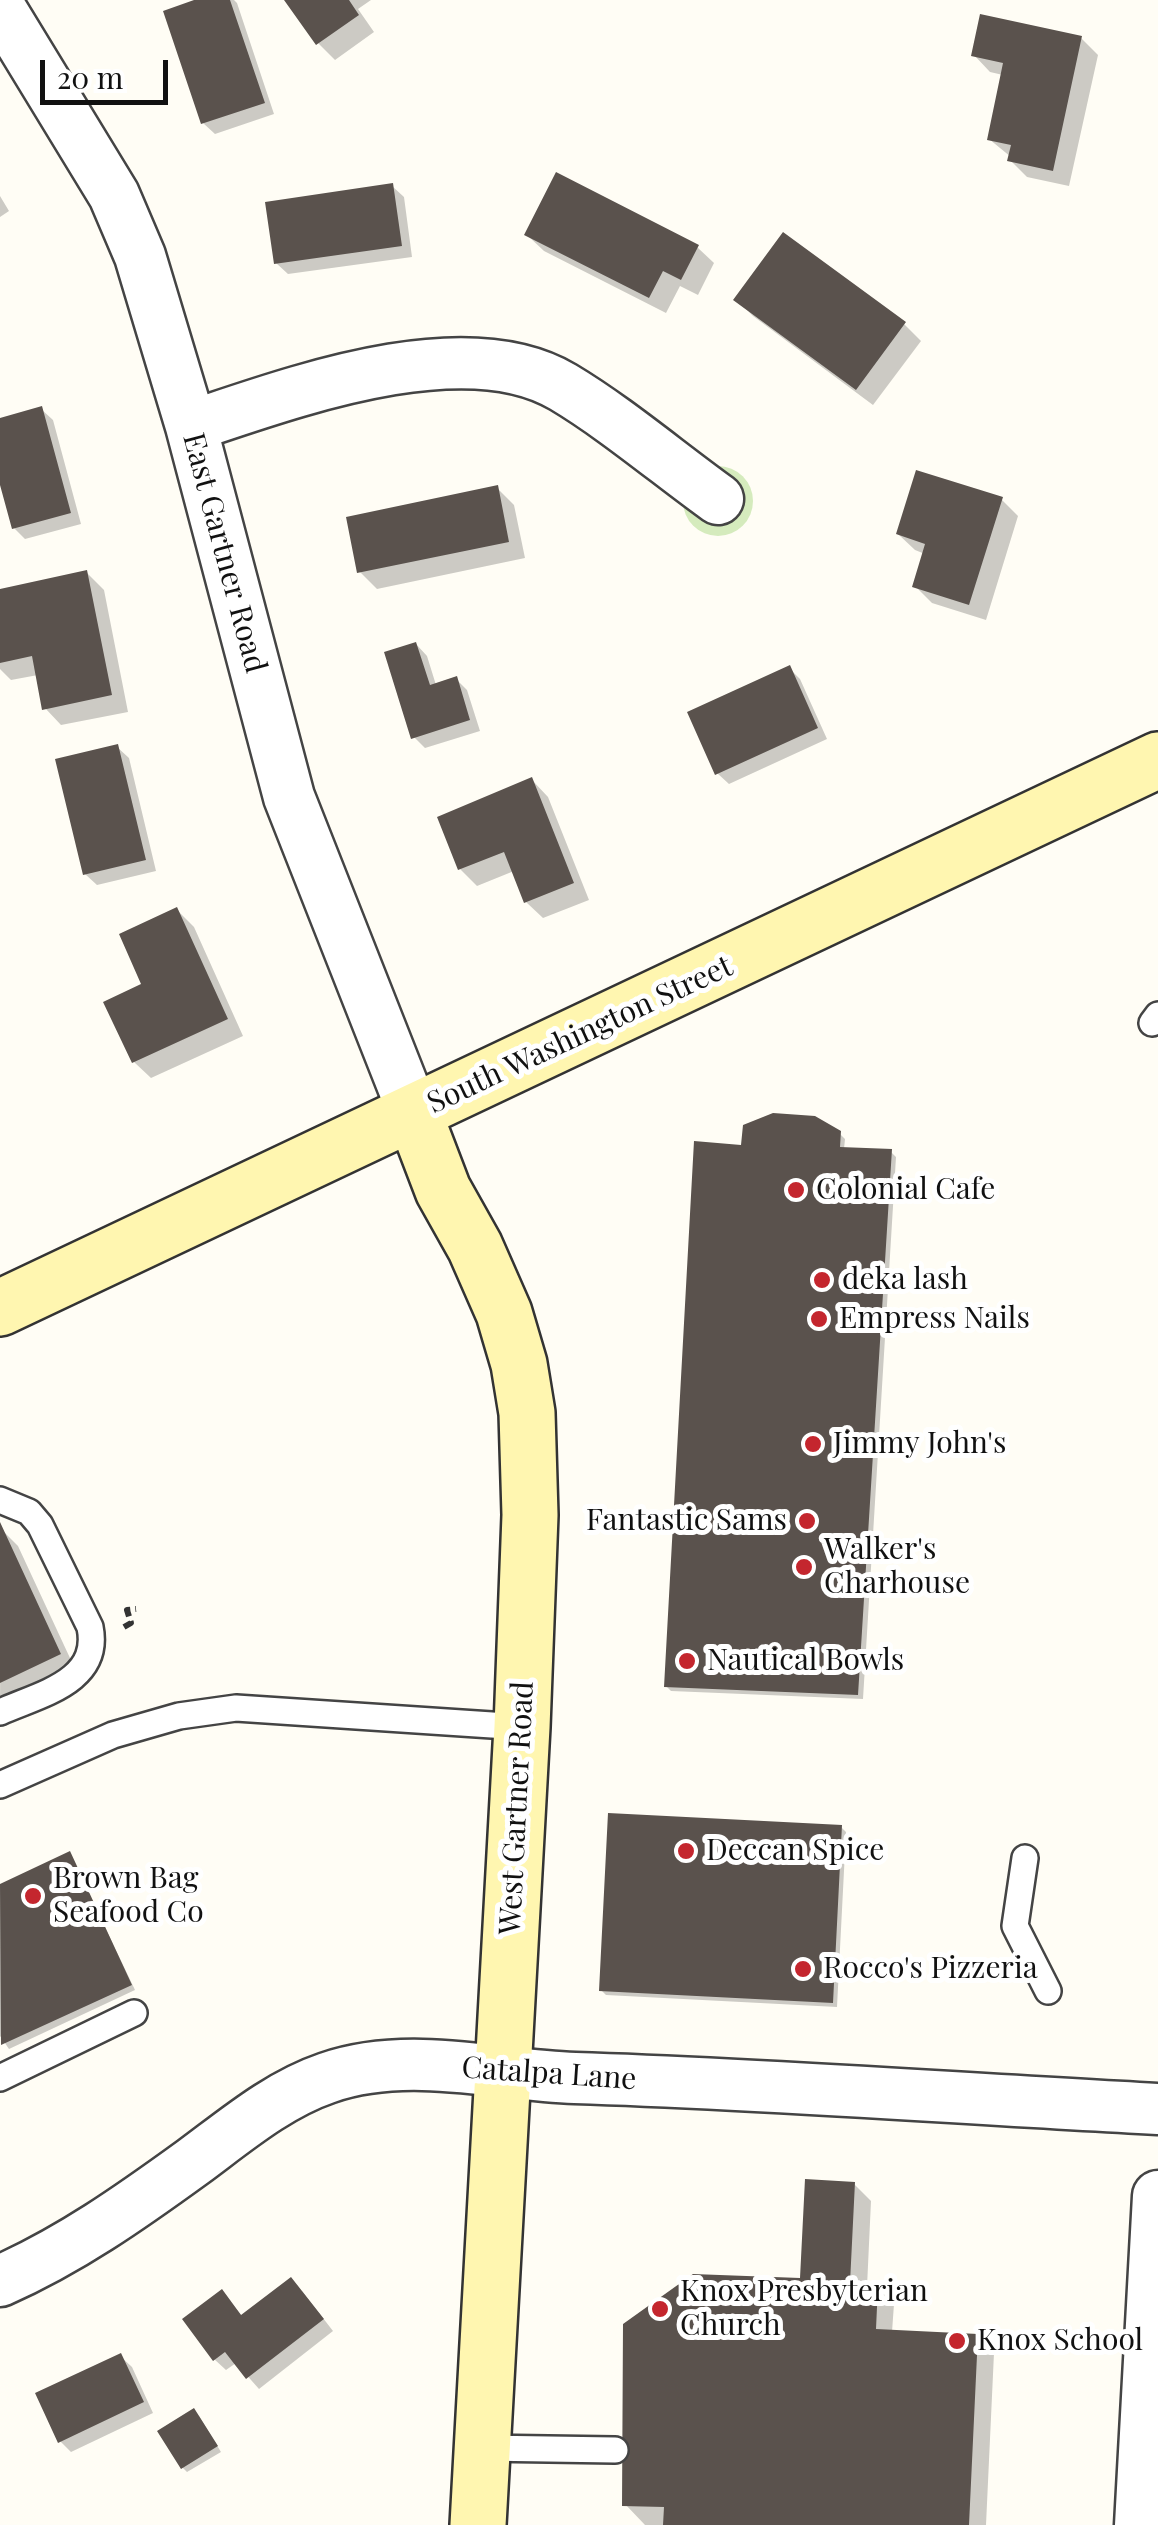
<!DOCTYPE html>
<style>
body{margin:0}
#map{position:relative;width:1158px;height:2525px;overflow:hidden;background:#fffdf5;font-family:"Playfair Display",serif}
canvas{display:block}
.scale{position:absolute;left:40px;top:60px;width:128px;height:45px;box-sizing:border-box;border:5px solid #111;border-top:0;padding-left:12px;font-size:30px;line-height:35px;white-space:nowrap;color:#111;-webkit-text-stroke:8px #fff;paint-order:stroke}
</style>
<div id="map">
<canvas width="1158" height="2525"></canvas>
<div class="scale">20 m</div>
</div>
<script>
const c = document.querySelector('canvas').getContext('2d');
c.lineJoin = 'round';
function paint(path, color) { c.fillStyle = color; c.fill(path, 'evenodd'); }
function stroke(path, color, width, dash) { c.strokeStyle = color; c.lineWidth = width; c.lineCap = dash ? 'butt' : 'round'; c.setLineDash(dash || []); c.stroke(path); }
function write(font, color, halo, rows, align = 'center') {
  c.font = font + ' "Playfair Display",serif'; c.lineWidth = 10; c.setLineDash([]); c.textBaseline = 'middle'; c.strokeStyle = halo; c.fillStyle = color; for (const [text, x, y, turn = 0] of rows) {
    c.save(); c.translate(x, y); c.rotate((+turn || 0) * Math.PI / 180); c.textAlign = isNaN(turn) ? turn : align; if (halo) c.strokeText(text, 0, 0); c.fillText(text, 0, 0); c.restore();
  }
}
paint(new Path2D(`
 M683 501a35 35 0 1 1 70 0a35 35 0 1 1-70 0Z`), '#d5ebbd');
paint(new Path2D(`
 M202,0H234L237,3L274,114L215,134L203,123Z
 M287,0H371L358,9L374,32L335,60L318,43Z
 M1081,38L1098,55L1069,186L1027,177L1010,160L1011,157L989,139L1003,75L990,72L974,55Z
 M392,186L404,197L412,257L288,274L276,263Z
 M0,196L9,211L0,217Z
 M527,235L697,247L714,263L698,295L680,286L666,313L544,251Z
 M736,299L904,324L921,341L873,405L753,316Z
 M41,409L53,420L81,524L25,539L14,528L0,476V420Z
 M497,488L514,505L525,558L377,589L360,572Z
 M1001,499L1018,516L986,620L932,603L915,586L925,554L915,550L898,534Z
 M87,573L104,590L128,712L61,725L45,708L38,675L11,680L0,669V591Z
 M416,644L427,656L436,685L456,679L467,690L480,731L425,748L414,737Z
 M789,668L800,679L827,739L729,784L717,773Z
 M117,747L129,758L156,871L97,885L85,874Z
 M532,780L548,797L589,900L543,918L526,902L514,871L477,886L460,869L440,818Z
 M177,910L194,927L243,1036L151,1078L134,1062Z
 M839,1133L845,1139L844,1149L891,1152L896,1157L863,1699L671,1691L666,1686L743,1147Z
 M1,1529L18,1546L76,1671L0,1703Z
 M841,1827L846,1832L837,2007L606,1995L601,1990Z
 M70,1854L135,1990L9,2049L0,2036V1886Z
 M854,2184L871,2201L867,2287H877L894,2304L892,2332L977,2337L994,2353L986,2525H645L625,2504L802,2280Z
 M302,2291L333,2331L259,2389L236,2363L226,2370L214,2359L222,2292L243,2317Z
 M120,2356L132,2367L153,2413L71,2452L60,2441Z
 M199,2416L221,2452L187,2472L182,2467Z`), '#0003');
paint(new Path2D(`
 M194,0H230L265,103L201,124L163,11Z
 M284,0H349L359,15L316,45Z
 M980,14L1082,36L1053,171L1007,161L1011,145L987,140L1003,63L971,56Z
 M556,172L699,245L681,280L663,271L649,298L524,235Z
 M393,183L402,246L274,264L265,202Z
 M783,232L906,322L856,390L733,300Z
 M42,406L71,513L12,529L0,485V418Z
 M916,470L1003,497L969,605L912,587L925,544L896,534Z
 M498,485L509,542L357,573L346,517Z
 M87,570L112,695L42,710L32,656L0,663V589Z
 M416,642L430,685L457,676L470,720L411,739L384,652Z
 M790,665L818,728L715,775L687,712Z
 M118,744L146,860L83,875L55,759Z
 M532,777L574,883L524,903L504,852L458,870L437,817Z
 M177,907L228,1019L132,1063L103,1002L141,984L119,934Z
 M773,1113L815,1116L841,1131L840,1147L892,1149L858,1695L664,1687L694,1141L741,1145L743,1125Z
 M0,1522L61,1654L0,1683Z
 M608,1813L842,1825L833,2003L599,1991Z
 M70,1851L132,1985L1,2045L0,1884Z
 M805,2179L855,2182L850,2283L878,2285L876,2329L978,2334L969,2525H663L664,2507L622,2506L623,2324L693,2274L800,2278Z
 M291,2277L324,2319L246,2379L225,2352L213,2361L182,2319L222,2289L241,2315Z
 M121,2353L144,2402L58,2443L35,2393Z
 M194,2408L218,2446L181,2469L157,2431Z`), '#5a524d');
const lane = new Path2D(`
 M1152,1023L1158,1015
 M0,1500L29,1512L40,1525L90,1627C101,1682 40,1694 0,1712
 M0,1785L113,1735L179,1716L236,1708L522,1727
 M1025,1858L1015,1926L1048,1991
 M0,2078L134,2013
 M482,2448L615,2450`);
const street = new Path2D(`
 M0,8L114,195L140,256L191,426L289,797L414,1114
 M191,426C291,393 464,328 563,387C615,418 668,463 718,499
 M0,2281C70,2250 131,2207 193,2162C235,2131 277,2095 327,2078C408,2050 493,2075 575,2078C770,2084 964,2099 1158,2109
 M1140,2525L1158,2196`);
const secondary = new Path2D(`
 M414,1114L443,1190L475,1247L504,1313L519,1364L527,1413L530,1515L522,1727L478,2525
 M0,1308L1158,760`);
stroke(lane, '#444', 30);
stroke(street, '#444', 55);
stroke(secondary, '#333', 60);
stroke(new Path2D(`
 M124,1627L131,1623L127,1610L136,1609`), '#333', 6, [10, 5]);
stroke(lane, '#fff', 25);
stroke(street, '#fff', 50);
stroke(secondary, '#fff6b0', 55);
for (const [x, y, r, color] of [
 [796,1190,10,"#c4262e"],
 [822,1280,10,"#c4262e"],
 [819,1319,10,"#c4262e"],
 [813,1444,10,"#c4262e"],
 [807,1521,10,"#c4262e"],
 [804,1567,10,"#c4262e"],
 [687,1661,10,"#c4262e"],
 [686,1851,10,"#c4262e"],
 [33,1896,10,"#c4262e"],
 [803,1969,10,"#c4262e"],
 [660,2309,10,"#c4262e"],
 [957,2341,10,"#c4262e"]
]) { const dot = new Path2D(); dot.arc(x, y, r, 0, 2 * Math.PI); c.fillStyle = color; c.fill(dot); stroke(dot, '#fff', 4); }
write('30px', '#111', '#fff', [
 ["East Gartner Road",224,553,75],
 ["South Washington Street",580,1035,-25],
 ["West Gartner Road",517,1808,-87],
 ["Catalpa Lane",549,2074,4]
]);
write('30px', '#111', '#fff', [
 ["Colonial Cafe",816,1190],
 ["deka lash",842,1280],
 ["Empress Nails",839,1319],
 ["Jimmy John's",833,1444],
 ["Fantastic Sams",787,1521,"right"],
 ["Walker's",824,1550],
 ["Charhouse",824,1584],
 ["Nautical Bowls",707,1661],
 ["Deccan Spice",706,1851],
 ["Brown Bag",53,1879],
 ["Seafood Co",53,1913],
 ["Rocco's Pizzeria",823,1969],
 ["Knox Presbyterian",680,2292],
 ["Church",680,2326],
 ["Knox School",977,2341]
], 'left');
</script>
